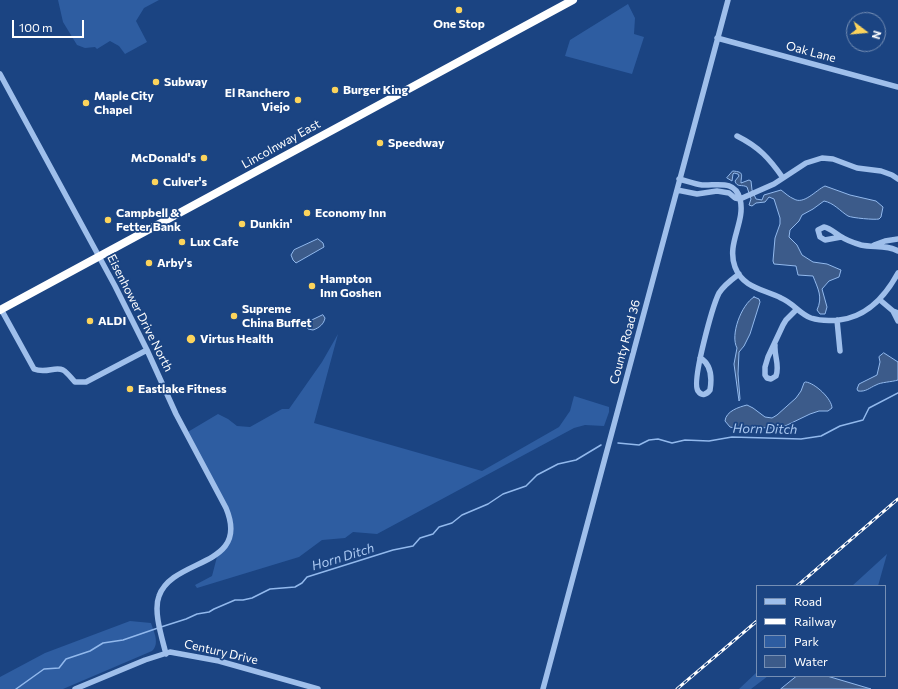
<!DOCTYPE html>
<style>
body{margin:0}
#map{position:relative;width:898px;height:689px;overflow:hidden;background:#1b4482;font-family:Commissioner,sans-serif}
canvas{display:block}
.legend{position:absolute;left:756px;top:585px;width:130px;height:92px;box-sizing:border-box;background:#1b4482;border:1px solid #768fb4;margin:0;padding:5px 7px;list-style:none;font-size:12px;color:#fff}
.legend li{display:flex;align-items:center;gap:8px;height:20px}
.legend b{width:20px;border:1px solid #768fb4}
.north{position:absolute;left:846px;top:12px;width:40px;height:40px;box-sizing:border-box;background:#1b4482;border:1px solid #768fb4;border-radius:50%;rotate:106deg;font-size:11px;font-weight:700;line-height:16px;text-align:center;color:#fff}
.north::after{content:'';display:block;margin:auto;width:14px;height:18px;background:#fcd45c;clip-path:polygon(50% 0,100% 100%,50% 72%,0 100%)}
.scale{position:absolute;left:12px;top:20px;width:72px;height:18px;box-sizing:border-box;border:2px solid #fff;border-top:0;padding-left:5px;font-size:12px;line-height:14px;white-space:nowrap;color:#fff;-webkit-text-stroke:3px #1b4482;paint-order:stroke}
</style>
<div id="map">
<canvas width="898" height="689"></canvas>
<ul class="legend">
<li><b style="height:5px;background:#9fbfeb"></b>Road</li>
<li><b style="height:5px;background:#fff"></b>Railway</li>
<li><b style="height:11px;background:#2e5da1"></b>Park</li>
<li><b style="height:11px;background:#3c5b8a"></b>Water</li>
</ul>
<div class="north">N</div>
<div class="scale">100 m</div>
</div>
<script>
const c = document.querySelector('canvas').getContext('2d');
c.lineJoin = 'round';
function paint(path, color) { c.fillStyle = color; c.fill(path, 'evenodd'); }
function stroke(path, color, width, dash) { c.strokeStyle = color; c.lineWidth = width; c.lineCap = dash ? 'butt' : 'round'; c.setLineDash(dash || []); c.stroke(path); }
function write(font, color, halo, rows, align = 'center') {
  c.font = font + ' Commissioner,sans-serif'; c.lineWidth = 3.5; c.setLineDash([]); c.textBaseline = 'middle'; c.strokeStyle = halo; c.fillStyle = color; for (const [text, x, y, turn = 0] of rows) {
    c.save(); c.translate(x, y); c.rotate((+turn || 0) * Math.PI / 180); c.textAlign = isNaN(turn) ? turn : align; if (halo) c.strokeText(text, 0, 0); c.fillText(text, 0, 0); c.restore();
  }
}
paint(new Path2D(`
 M58,0H159L144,8L136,21L147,42L125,54L119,46L110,41L97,49L95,47L85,48L77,45L63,22Z
 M628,4L635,18L634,34L644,37L632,74L565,56L570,40Z
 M338,334L314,423L482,471L559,427L570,411L574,396L609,407V412L604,426L585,425L574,428L377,534L353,532L345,538L322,540L299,557L197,588L195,585L212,576L218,553L227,544L232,521L186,433L218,414L228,419L237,426L250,427L282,409H289L322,362Z
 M887,554L878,586H852Z
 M130,621L151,623C154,632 160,644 152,651L63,689H0V677L45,653Z
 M757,672V676H768L751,689H739Z`), '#2e5da1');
const water = new Path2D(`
 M733,171C745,172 741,175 741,183L749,180L751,181L752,190L756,199L762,200L764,195L781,190C785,193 789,197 794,199C804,205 816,190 825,186L850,195L876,201L883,207L881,217L879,219C875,220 852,218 848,216C840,211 834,203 824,201L813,209L802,215L799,221L790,230L789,237L797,245L802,255L813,262L827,264L841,270L839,277L829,281L822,289L827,307L825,314H820L817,310C823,297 818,289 813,276L798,275L796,266L774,264L773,261L775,238L780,224V218L774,199L769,197L765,202L756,203L752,206L749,205L751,199L747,187C742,184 737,188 735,181L739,176L738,174L734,173L733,174L732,181L727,178Z
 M318,239L323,243L324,247L296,263L293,260L291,255L294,250Z
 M754,297L759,299L760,302L750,334L744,346L739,352L738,374L740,399L739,401L734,364L737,348C730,335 741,305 754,297Z
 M323,315L325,318C324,324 319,328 313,330L308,329V323L310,321Z
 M884,353L898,362V380C892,382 881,382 876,385C869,388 866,392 858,391L857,389L859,384L877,375L880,362L879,357Z
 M806,382C815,383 832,399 832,408L828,411H819L810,414L783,427L774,428L742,427L734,428L730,427L725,421C726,411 739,407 747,405L753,408L765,417L772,418L777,415L796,398L801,391L804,383Z
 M797,676H827L871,689H781Z`);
paint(water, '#3c5b8a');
stroke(water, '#92b9ed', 1);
stroke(new Path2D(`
 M618,443L639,445L649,440L658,439L672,443L685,440L709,441L732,437L801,439L821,436L840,426L863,420L869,408L898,393
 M161,627L186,619L197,614L209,612L214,609L235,600H243L252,598L270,589L295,587L302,583L307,577L393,550L413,546L420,538L433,534L439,527L452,523L462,515L488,504L503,494L526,486L537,475L558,464L576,460L601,445
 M16,689L44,669L59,668L66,659L90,651L103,643L123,640L158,628`), '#92b9ed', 1.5);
stroke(new Path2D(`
 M717,38L898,87
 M0,74L115,286L147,350L176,414L226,508C251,568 173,557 159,596C153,611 162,638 166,654
 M737,136C759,147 769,158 783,178
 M679,179C687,181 694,184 702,185C716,186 735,179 740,199
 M898,179L892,175L881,171L857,168L833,159L822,158L806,163L774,184L740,199C746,222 726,243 735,267C743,288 763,289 781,298C793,303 800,314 811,318C820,321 830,321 839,320C867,317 885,297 898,273
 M677,190L697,194L717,191L729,193L735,198L740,199
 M841,237L825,240L820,237L818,230L824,227C830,228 835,233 840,236C846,240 854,243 861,245C873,248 886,244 898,251
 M874,245L885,241L898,239
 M880,300L893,311L898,313
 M1,309L34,369C46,374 55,366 63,370C68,373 71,378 75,382H86L147,350
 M893,311L898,321
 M837,320L840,351
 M775,345C774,356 780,365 776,376L771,379L767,378L765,375V367L768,357L783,325L786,320L797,309
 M700,358C711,364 712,378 710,390C707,394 702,397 698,391C691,382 713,305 719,293C724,285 731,280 739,274
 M75,689L145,660L170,652L219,661L318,689
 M543,689L728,0`), '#9fbfeb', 5.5);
stroke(new Path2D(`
 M0,310L573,0`), '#fff', 8);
const rail = new Path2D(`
 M797,586L898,499
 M677,689L757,621`);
stroke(rail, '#fff', 3);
stroke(rail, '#1b4482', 1.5, [4.5]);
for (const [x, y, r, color] of [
 [459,10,4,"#fcd45c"],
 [156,82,4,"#fcd45c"],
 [335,90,4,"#fcd45c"],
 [298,100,4,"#fcd45c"],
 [86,103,4,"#fcd45c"],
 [380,143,4,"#fcd45c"],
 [204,158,4,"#fcd45c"],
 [155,182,4,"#fcd45c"],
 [307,213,4,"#fcd45c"],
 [108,220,4,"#fcd45c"],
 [242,224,4,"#fcd45c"],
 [182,242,4,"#fcd45c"],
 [149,263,4,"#fcd45c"],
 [312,286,4,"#fcd45c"],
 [234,316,4,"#fcd45c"],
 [90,321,4,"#fcd45c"],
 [191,339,5,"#fcd45c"],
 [130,389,4,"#fcd45c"]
]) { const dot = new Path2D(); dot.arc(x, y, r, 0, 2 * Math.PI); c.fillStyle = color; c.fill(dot); stroke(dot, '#1b4482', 1.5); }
write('bold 12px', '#fff', '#1b4482', [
 ["One Stop",459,24,"center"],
 ["Subway",164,82],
 ["Burger King",343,90],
 ["El Ranchero",290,93,"right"],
 ["Viejo",290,107,"right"],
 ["Maple City",94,96],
 ["Chapel",94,110],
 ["Speedway",388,143],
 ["McDonald's",196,158,"right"],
 ["Culver's",163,182],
 ["Campbell &",116,213],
 ["Fetter Bank",116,227],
 ["Economy Inn",315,213],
 ["Dunkin'",250,224],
 ["Lux Cafe",190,242],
 ["Arby's",157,263],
 ["Hampton",320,279],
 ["Inn Goshen",320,293],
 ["Supreme",242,309],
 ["China Buffet",242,323],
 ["ALDI",98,321],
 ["Virtus Health",200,339],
 ["Eastlake Fitness",138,389]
], 'left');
write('12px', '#fff', '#1b4482', [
 ["Oak Lane",811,52,15],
 ["Lincolnway East",281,144,-29],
 ["Eisenhower Drive North",140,313,63],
 ["County Road 36",625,342,-75],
 ["Century Drive",221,652,13]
]);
write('italic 13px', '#abc9f2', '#1b4482', [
 ["Horn Ditch",765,429,1],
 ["Horn Ditch",343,557,-17]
]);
</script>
